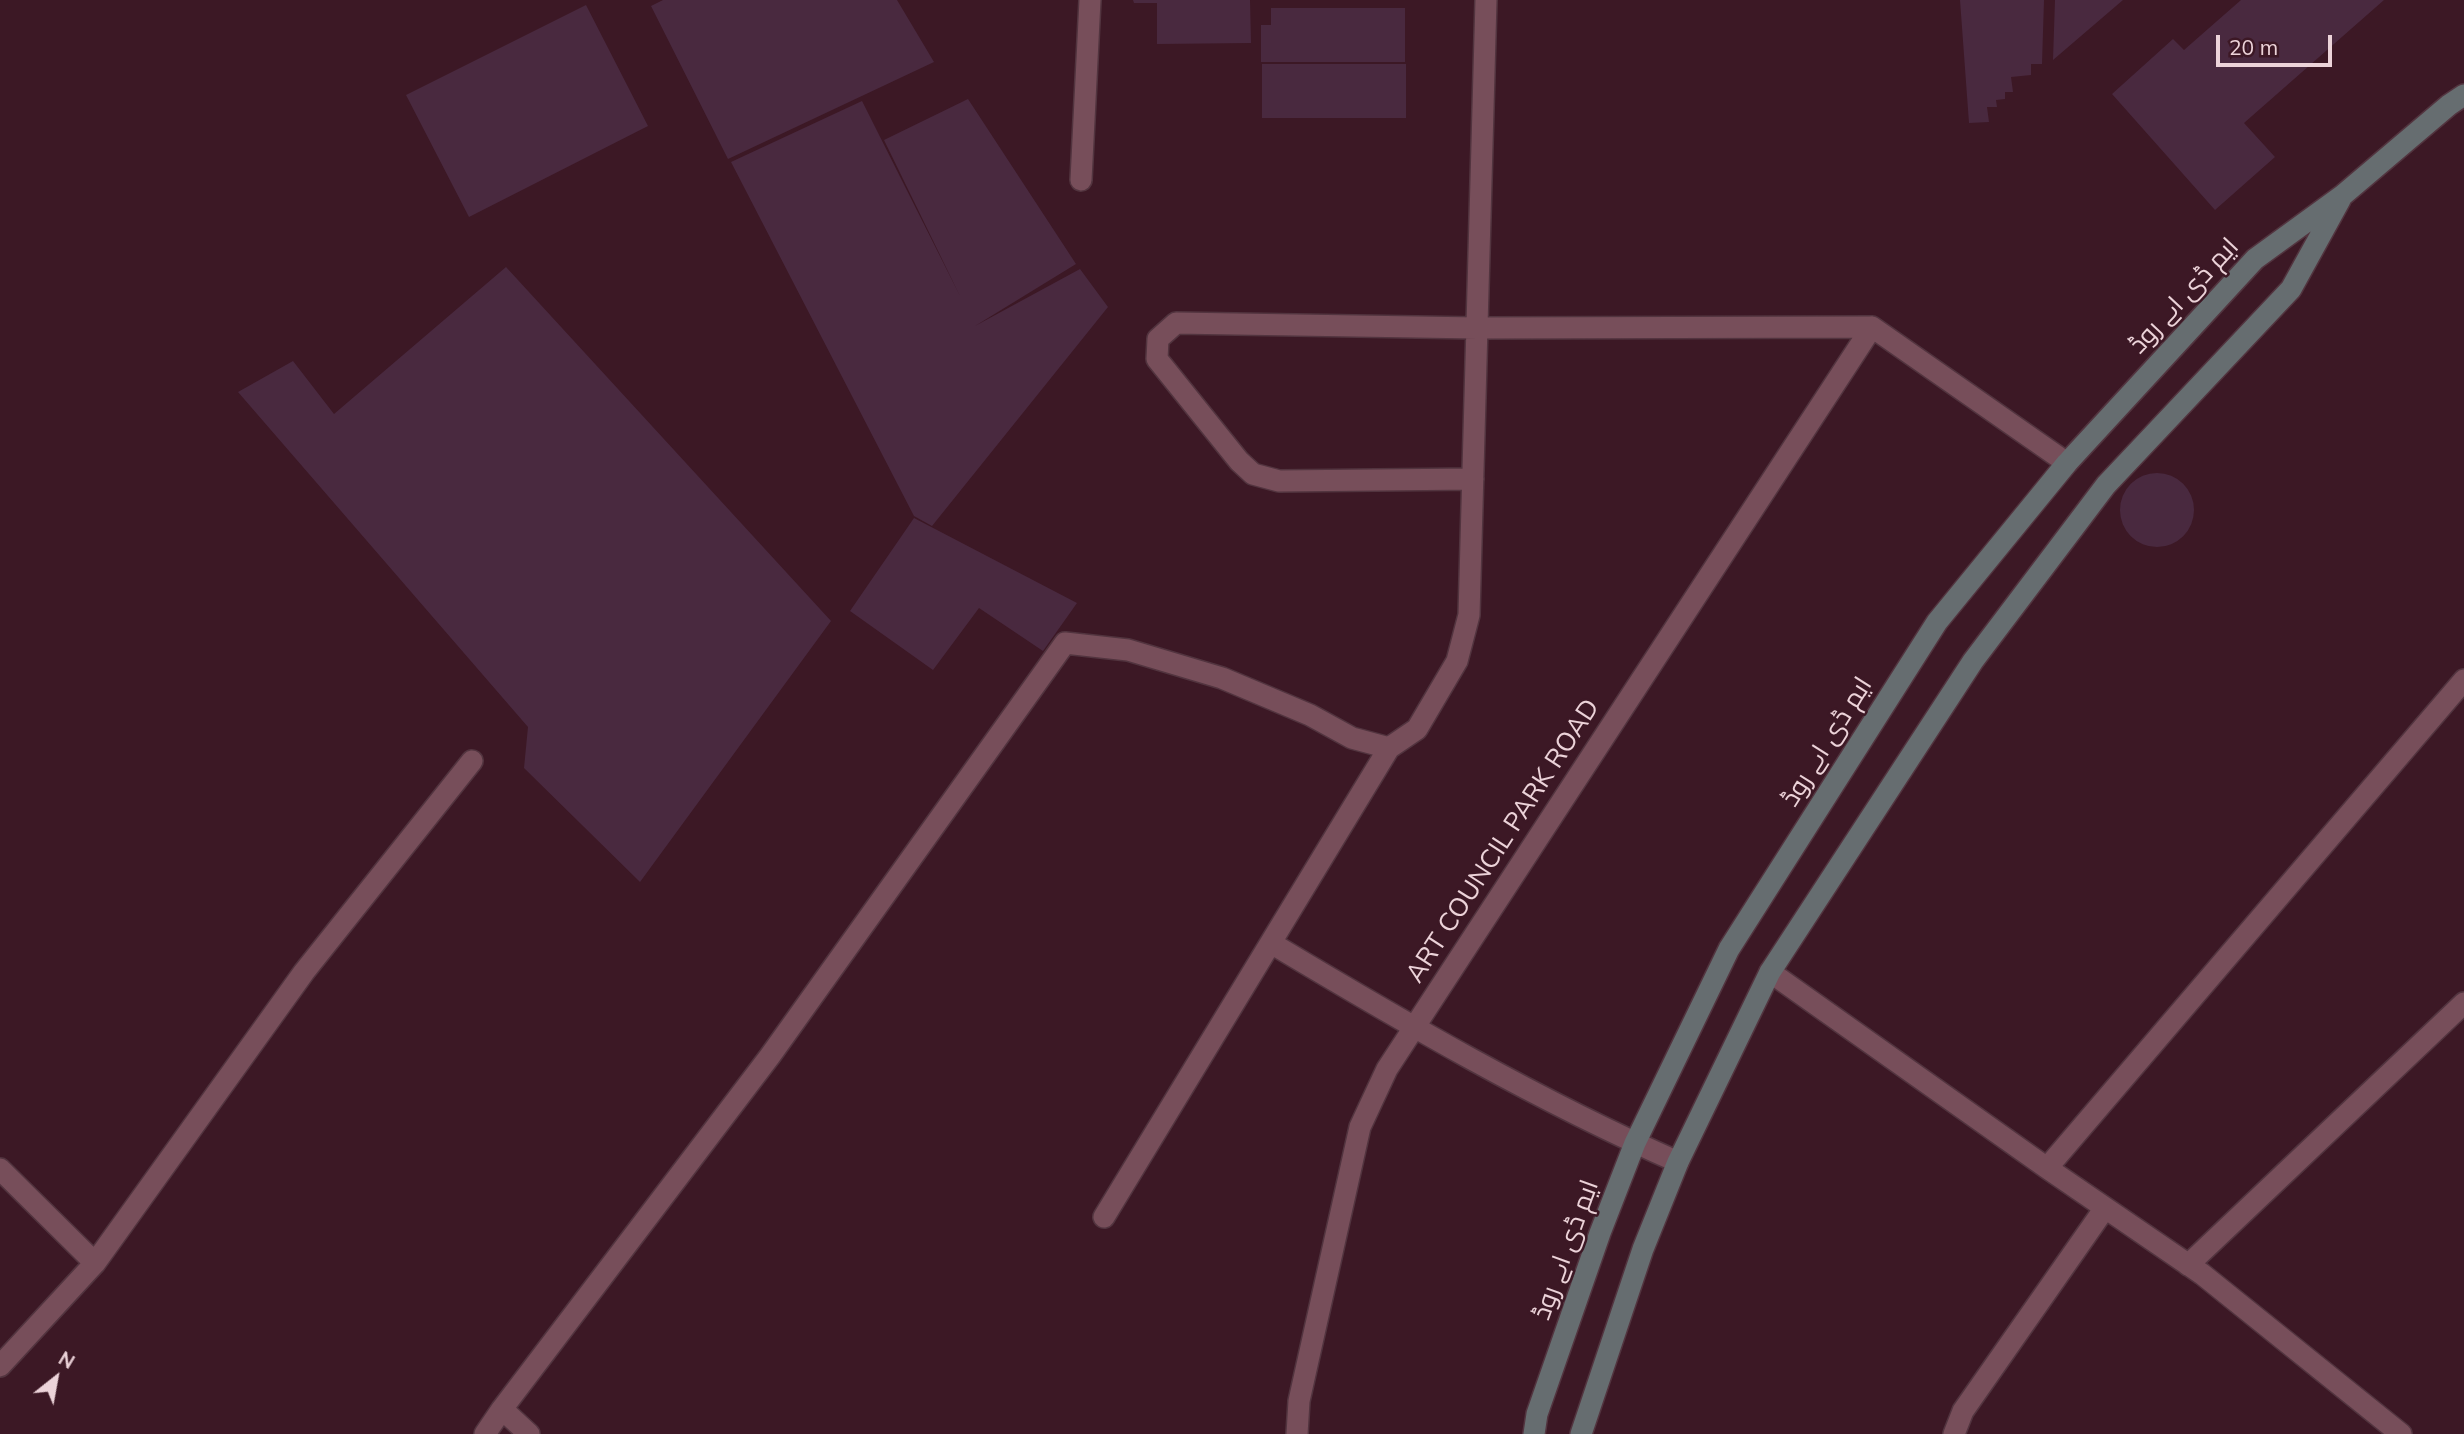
<!DOCTYPE html>
<meta charset="utf-8">
<style>
body{margin:0}
#map{position:relative;width:2464px;height:1434px;overflow:hidden;background:#3c1825;font-family:Mulish,sans-serif}
canvas{display:block}
.north{position:absolute;left:21px;top:1343px;width:70px;height:70px;-webkit-text-stroke:5px #3c1825;paint-order:stroke;rotate:31deg;font-size:19px;font-weight:700;line-height:28px;text-align:center;color:#ecd3d9}
.north::after{content:'';display:block;margin:auto;width:24px;height:32px;background:#ecd3d9;clip-path:polygon(50% 0,100% 100%,50% 72%,0 100%)}
.scale{position:absolute;left:2216px;top:35px;width:116px;height:32px;box-sizing:border-box;border:4px solid #ecd3d9;border-top:0;padding-left:9px;font-size:21px;line-height:24px;white-space:nowrap;color:#ecd3d9;-webkit-text-stroke:5px #3c1825;paint-order:stroke}
</style>
<div id="map">
<canvas width="2464" height="1434"></canvas>
<div class="north">N</div>
<div class="scale">20 m</div>
</div>
<script>
const c = document.querySelector('canvas').getContext('2d');
c.lineJoin = 'round';
function paint(path, color) { c.fillStyle = color; c.fill(path, 'evenodd'); }
function stroke(path, color, width, dash) { c.strokeStyle = color; c.lineWidth = width; c.lineCap = dash ? 'butt' : 'round'; c.setLineDash(dash || []); c.stroke(path); }
function write(font, color, halo, rows, align = 'center') {
  c.font = font + ' Mulish,Cairo,sans-serif'; c.lineWidth = 5; c.setLineDash([]); c.textBaseline = 'middle'; c.strokeStyle = halo; c.fillStyle = color; for (const [text, x, y, turn = 0] of rows) {
    c.save(); c.translate(x, y); c.rotate((+turn || 0) * Math.PI / 180); c.textAlign = isNaN(turn) ? turn : align; if (halo) c.strokeText(text, 0, 0); c.fillText(text, 0, 0); c.restore();
  }
}
paint(new Path2D(`
 M663,0H897L934,62L728,159L651,6Z
 M1133,0H1250L1251,43L1157,44V3H1134Z
 M1960,0H2044L2042,64H2031V75L2011,77L2013,92H2005V99L1996,100L1997,107H1987L1989,122L1969,123Z
 M2055,0H2123L2053,60Z
 M2241,0H2384L2244,123L2275,157L2215,210L2112,94L2173,39L2184,50Z
 M586,5L648,126L469,217L406,95Z
 M1271,8H1405V62H1261V25H1271Z
 M1262,64H1406V118H1262Z
 M968,99L1076,264L975,326L1080,269L1108,307L932,526L914,516L731,162L862,101L960,296L884,140Z
 M506,267L831,621L640,882L524,768L528,727L238,392L293,361L334,414Z
 M2120 510a37 37 0 1 1 74 0a37 37 0 1 1-74 0Z
 M914,518L1077,603L1043,651L979,608L933,670L850,611Z`), '#49293f');
const street = new Path2D(`
 M1081,180L1090,0
 M1473,479L1279,481L1253,474L1239,461L1157,359L1158,339L1176,323L1477,328L1872,327L2067,463
 M1271,943C1403,1022 1537,1100 1678,1162
 M1770,972L2047,1168L2202,1274L2401,1434
 M2047,1168L2464,680
 M0,1169L95,1263
 M1104,1217L1389,748
 M2188,1265L2464,1003
 M0,1366L95,1263L304,972L472,761
 M502,1409L529,1434
 M485,1434L502,1409L770,1056L1065,643L1128,650L1222,678L1310,715L1352,738L1389,748L1417,729L1457,661L1469,615L1486,0
 M1297,1434L1299,1401L1360,1127L1387,1069L1872,327
 M1954,1434L1963,1411L2105,1208`);
const secondary = new Path2D(`
 M1534,1434L1537,1414L1600,1233L1635,1143L1729,949L1937,622L2067,463L2255,259L2343,195L2449,105L2464,95
 M1581,1434L1643,1249L1678,1162L1770,972L1973,661L2106,485L2291,289L2340,200`);
stroke(street, '#52343f', 24);
stroke(secondary, '#52343f', 24);
stroke(street, '#774e5a', 21);
stroke(secondary, '#666d70', 21);
write('26px', '#ecd3d9', '#3c1825', [
 ["ایم ڈی اے روڈ",2184,296,-47],
 ["ایم ڈی اے روڈ",1827,742,-58],
 ["ART COUNCIL PARK ROAD",1503,841,-57],
 ["ایم ڈی اے روڈ",1566,1250,-70]
]);
</script>
